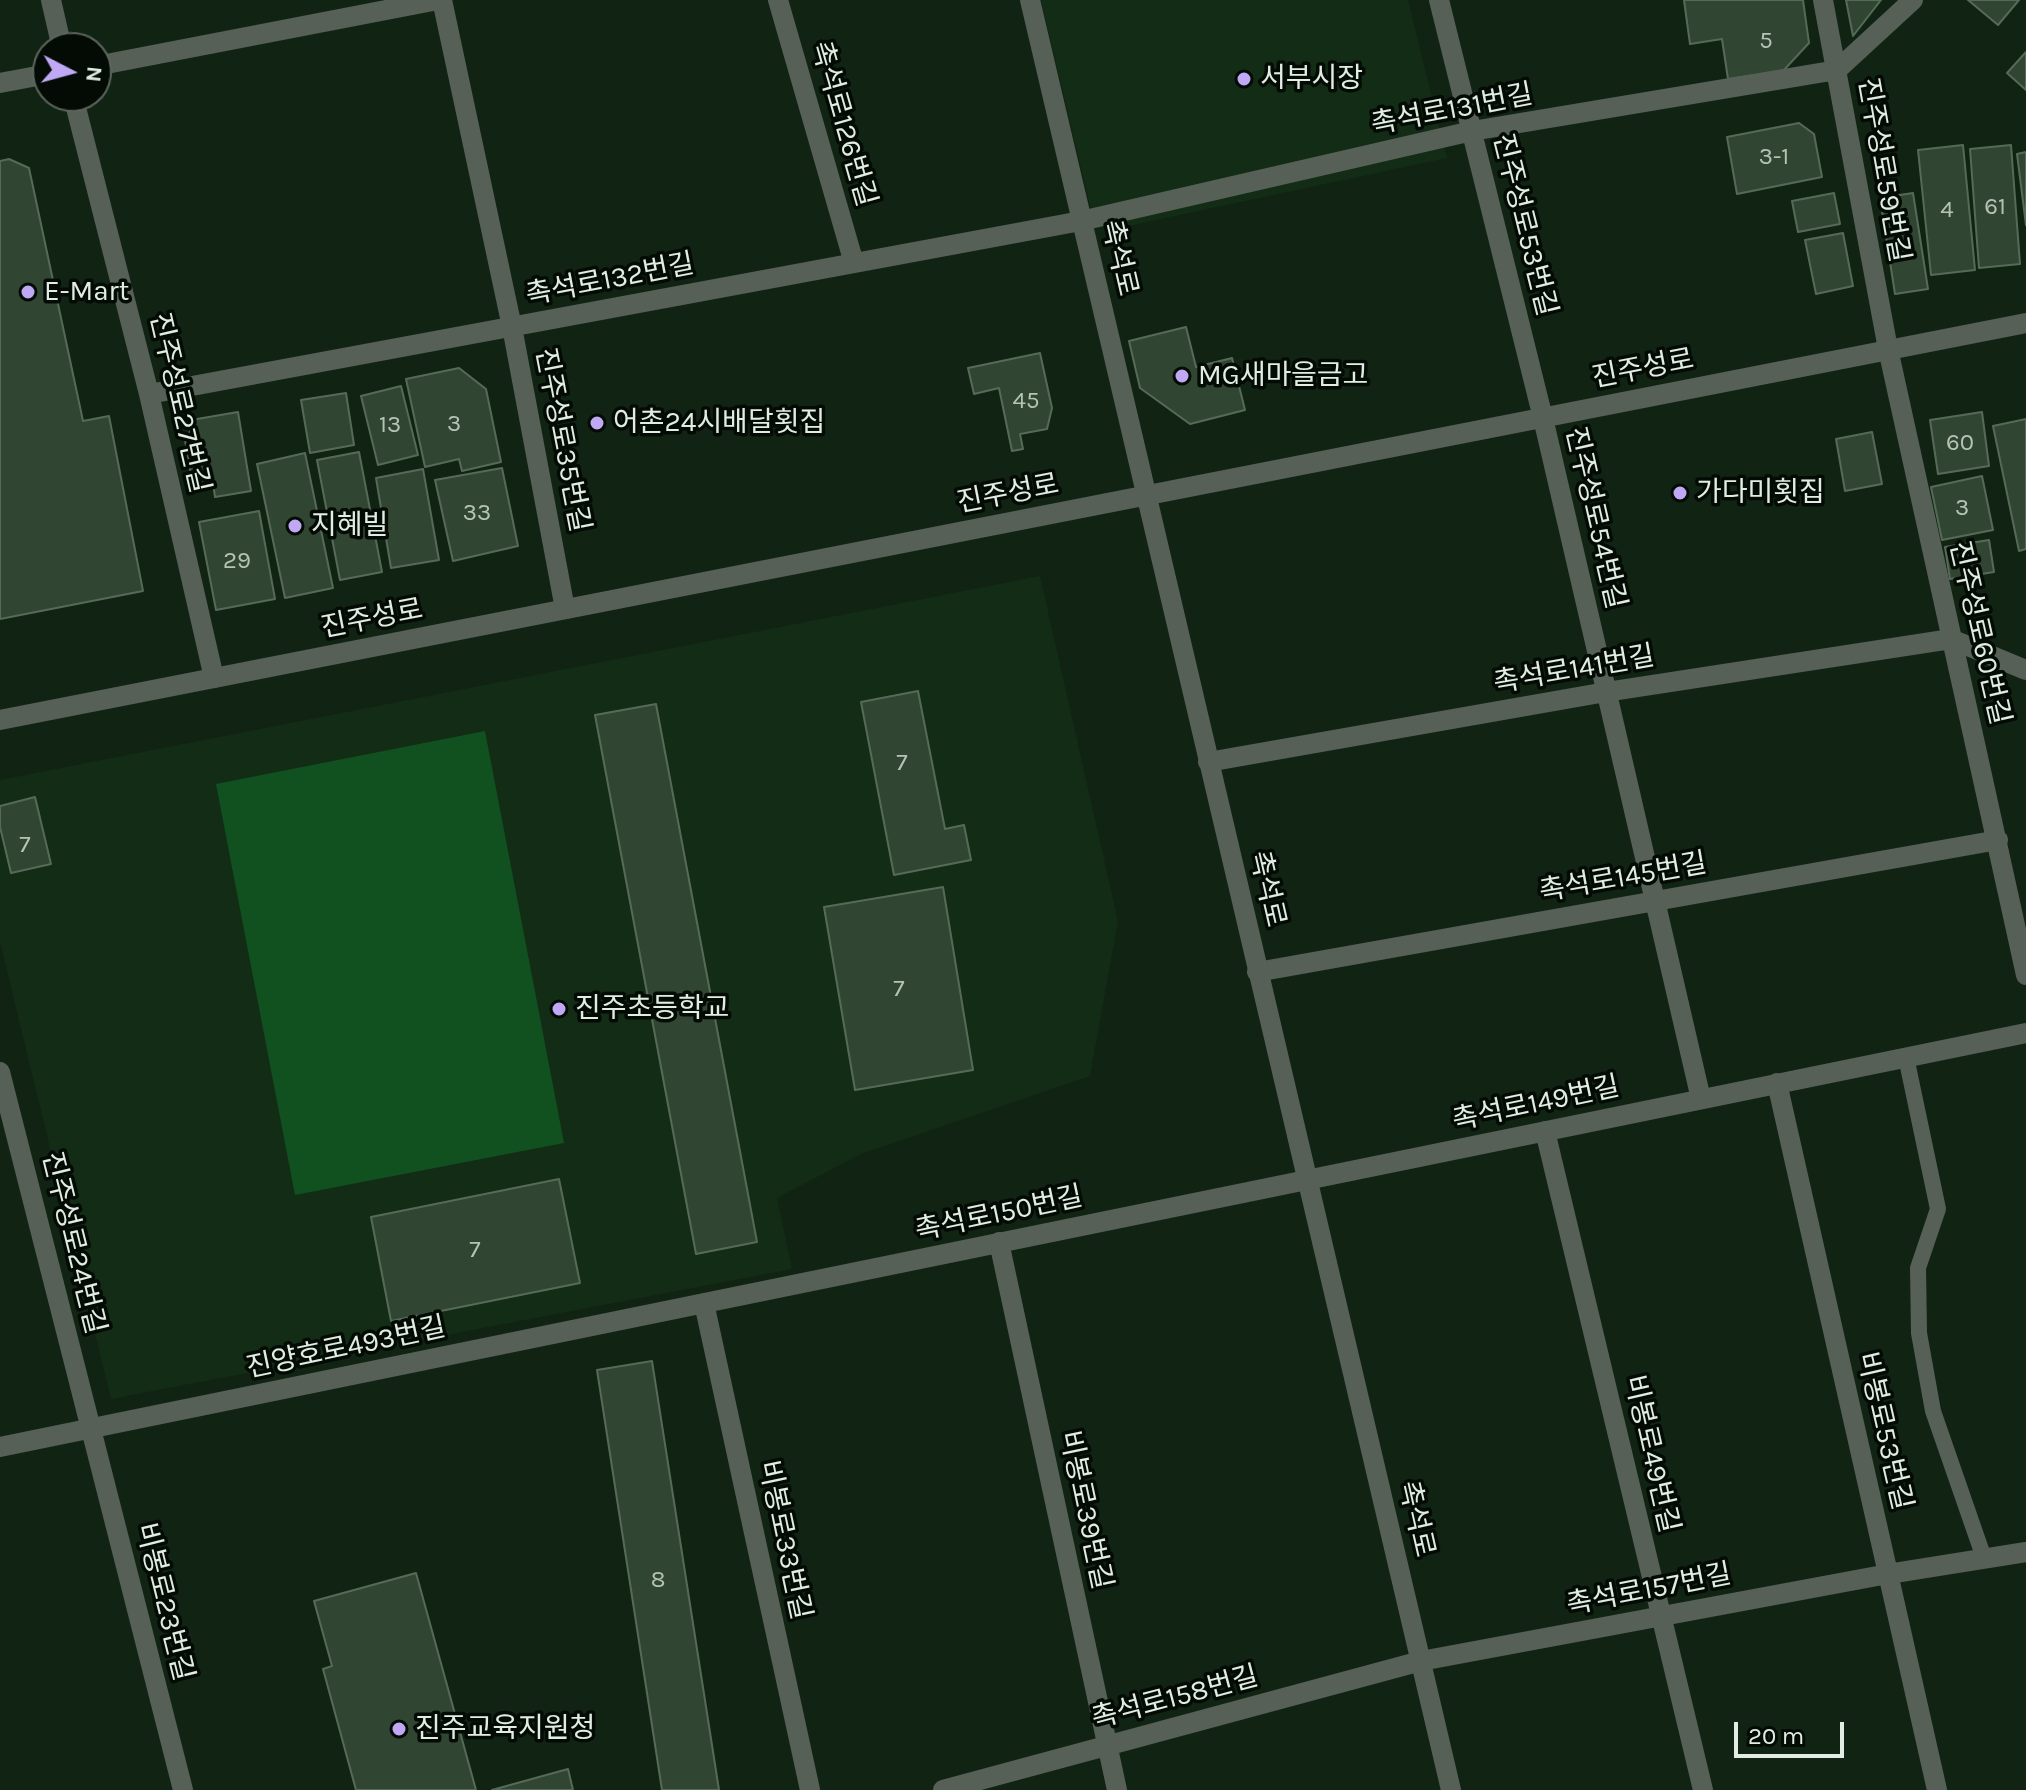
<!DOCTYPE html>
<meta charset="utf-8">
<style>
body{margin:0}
#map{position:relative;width:2026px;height:1790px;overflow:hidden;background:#112414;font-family:Karla,sans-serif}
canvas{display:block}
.north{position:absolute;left:32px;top:32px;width:80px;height:80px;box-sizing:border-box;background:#040b05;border:2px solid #5c655d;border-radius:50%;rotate:96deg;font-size:22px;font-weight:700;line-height:32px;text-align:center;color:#e1ede2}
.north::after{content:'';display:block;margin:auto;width:28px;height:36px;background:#bfa9f4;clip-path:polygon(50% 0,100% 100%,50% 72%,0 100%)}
.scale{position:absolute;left:1734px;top:1722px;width:110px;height:36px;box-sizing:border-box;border:4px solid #e1ede2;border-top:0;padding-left:10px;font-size:24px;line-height:28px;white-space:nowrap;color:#e1ede2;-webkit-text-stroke:6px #040b05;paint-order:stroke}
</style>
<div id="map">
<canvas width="2026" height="1790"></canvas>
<div class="north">N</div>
<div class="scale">20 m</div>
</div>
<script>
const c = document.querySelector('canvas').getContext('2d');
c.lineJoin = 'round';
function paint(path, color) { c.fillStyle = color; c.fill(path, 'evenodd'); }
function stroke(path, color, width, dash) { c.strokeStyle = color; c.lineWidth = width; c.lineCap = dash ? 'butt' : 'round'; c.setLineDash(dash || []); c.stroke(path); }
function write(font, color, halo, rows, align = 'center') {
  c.font = font + ' Karla,"Noto Sans KR",sans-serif'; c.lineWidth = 7; c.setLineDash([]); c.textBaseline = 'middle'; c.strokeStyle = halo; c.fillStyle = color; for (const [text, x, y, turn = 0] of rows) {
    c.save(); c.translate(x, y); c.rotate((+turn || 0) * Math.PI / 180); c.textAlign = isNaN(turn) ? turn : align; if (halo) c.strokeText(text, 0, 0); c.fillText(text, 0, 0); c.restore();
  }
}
paint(new Path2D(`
 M1041,0H1408L1447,158L1114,229L1092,214Z
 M1040,576L1118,921L1090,1076L861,1154L777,1198L792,1269L111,1399L0,942V780Z`), '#132c16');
paint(new Path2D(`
 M485,731L564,1143L295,1195L216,784Z`), '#11511f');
const building = new Path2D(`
 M1684,0H1803L1809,43L1783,71L1728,79L1722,39L1690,44Z
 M1846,0H1881L1853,36Z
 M1968,0H2019L1998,25Z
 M2026,52V90L2007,73Z
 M1799,123L1814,134L1822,177L1737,194L1727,137Z
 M1963,145L1975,270L1931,275L1918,150Z
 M2011,145L2020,264L1979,268L1970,149Z
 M2026,152V225L2017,154Z
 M9,159L29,168L83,421L109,416L143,591L0,619V161Z
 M1834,193L1840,224L1798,232L1792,201Z
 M1913,193L1928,289L1895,294L1880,198Z
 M1843,233L1853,286L1816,294L1805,240Z
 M1186,327L1196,367L1232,358L1245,410L1190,424L1140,388L1129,341Z
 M1040,353L1052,408L1047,429L1020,434L1023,449L1012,451L999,388L974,394L968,368Z
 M459,368L486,389L501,462L462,471L459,459L425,467L406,379Z
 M401,386L418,455L378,465L361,396Z
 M346,393L354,445L310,453L301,400Z
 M238,412L251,491L215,497L213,483L193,486L185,440L197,419Z
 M1982,412L1989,466L1938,474L1930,420Z
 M2026,419V549L2019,551L1993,426Z
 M1872,432L1882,484L1845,491L1836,439Z
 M359,452L382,572L340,580L317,460Z
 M305,453L333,588L285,598L257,464Z
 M502,468L518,546L453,561L435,480Z
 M423,469L439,560L391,568L376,478Z
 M1982,476L1993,530L1942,540L1931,487Z
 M259,511L275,599L216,610L199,522Z
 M1989,540L1994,572L1950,579L1945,547Z
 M918,691L945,829L964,825L971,860L894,875L861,702Z
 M656,704L757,1242L696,1254L595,715Z
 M35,797L51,864L11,873L0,827V806Z
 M943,887L973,1070L855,1090L824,907Z
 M559,1179L580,1283L391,1321L371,1217Z
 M652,1361L719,1790H662L597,1370Z
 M416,1573L476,1790H356L323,1669L332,1666L314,1601Z
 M568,1769L573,1790H492Z`);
paint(building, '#314533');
stroke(building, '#566b57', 2);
stroke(new Path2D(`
 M1906,1057L1938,1209L1918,1268L1919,1333L1933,1411L1984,1558`), '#576057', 16);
stroke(new Path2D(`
 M51,0L62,48
 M442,0L512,327L565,609
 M778,0L854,263
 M1439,0L1543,418L1701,1099
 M1823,0L1888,349L2026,975
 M96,66L438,0
 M1837,70L1913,0
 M0,83L48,74
 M73,96L149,394L214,678
 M149,394L1081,221L1472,131L1837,70
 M1208,762L1606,692L1951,639L2026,670
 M1257,972L1998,840
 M0,1072L183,1790
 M1777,1083L1937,1790
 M1545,1131L1703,1790
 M999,1242L1117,1790
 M704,1303L810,1790
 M0,1447L2026,1033
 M943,1790L1421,1661L1888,1574L2026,1552`), '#576057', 20);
stroke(new Path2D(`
 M1030,0L1451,1790
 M0,720L2026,323`), '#576057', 20);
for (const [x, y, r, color] of [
 [1244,79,8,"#bfa9f4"],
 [28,292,8,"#bfa9f4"],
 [1182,376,8,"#bfa9f4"],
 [597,423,8,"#bfa9f4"],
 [1680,493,8,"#bfa9f4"],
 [295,526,8,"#bfa9f4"],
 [559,1009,8,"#bfa9f4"],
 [399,1729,8,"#bfa9f4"]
]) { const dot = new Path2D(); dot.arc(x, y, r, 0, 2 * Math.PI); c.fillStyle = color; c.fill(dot); stroke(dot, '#040b05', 3); }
write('24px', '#b5c3b6', null, [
 ["5",1766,41],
 ["3-1",1774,157],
 ["61",1995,207],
 ["4",1947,210],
 ["45",1026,401],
 ["3",454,424],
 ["13",390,425],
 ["60",1960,443],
 ["3",1962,508],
 ["33",477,513],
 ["29",237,561],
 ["7",902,763],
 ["7",25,845],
 ["7",899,989],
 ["7",475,1250],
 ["8",658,1580]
]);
write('28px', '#e1ede2', '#040b05', [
 ["서부시장",1260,79],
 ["E-Mart",44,292],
 ["MG새마을금고",1198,376],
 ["어촌24시배달횟집",613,423],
 ["가다미횟집",1696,493],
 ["지혜빌",311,526],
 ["진주초등학교",575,1009],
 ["진주교육지원청",415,1729]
], 'left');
write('28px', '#e1ede2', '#040b05', [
 ["촉석로131번길",1452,110,-11],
 ["촉석로126번길",843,124,74],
 ["진주성로59번길",1883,170,80],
 ["진주성로53번길",1524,225,76],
 ["촉석로",1119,258,77],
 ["촉석로132번길",610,280,-11],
 ["진주성로",1643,369,-11],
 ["진주성로27번길",179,403,77],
 ["진주성로35번길",562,440,79],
 ["진주성로",1008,494,-11],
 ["진주성로54번길",1595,518,77],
 ["진주성로",372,619,-11],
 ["진주성로60번길",1979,633,77],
 ["촉석로141번길",1574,670,-10],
 ["촉석로145번길",1623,878,-10],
 ["촉석로",1267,889,77],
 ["촉석로149번길",1536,1104,-12],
 ["촉석로150번길",999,1214,-12],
 ["진주성로24번길",73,1243,76],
 ["진양호로493번길",346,1348,-12],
 ["비봉로53번길",1884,1431,77],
 ["비봉로49번길",1651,1454,77],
 ["비봉로39번길",1085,1510,78],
 ["촉석로",1416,1519,77],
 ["비봉로33번길",784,1540,78],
 ["촉석로157번길",1649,1590,-11],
 ["비봉로23번길",164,1602,76],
 ["촉석로158번길",1175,1698,-15]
]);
</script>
